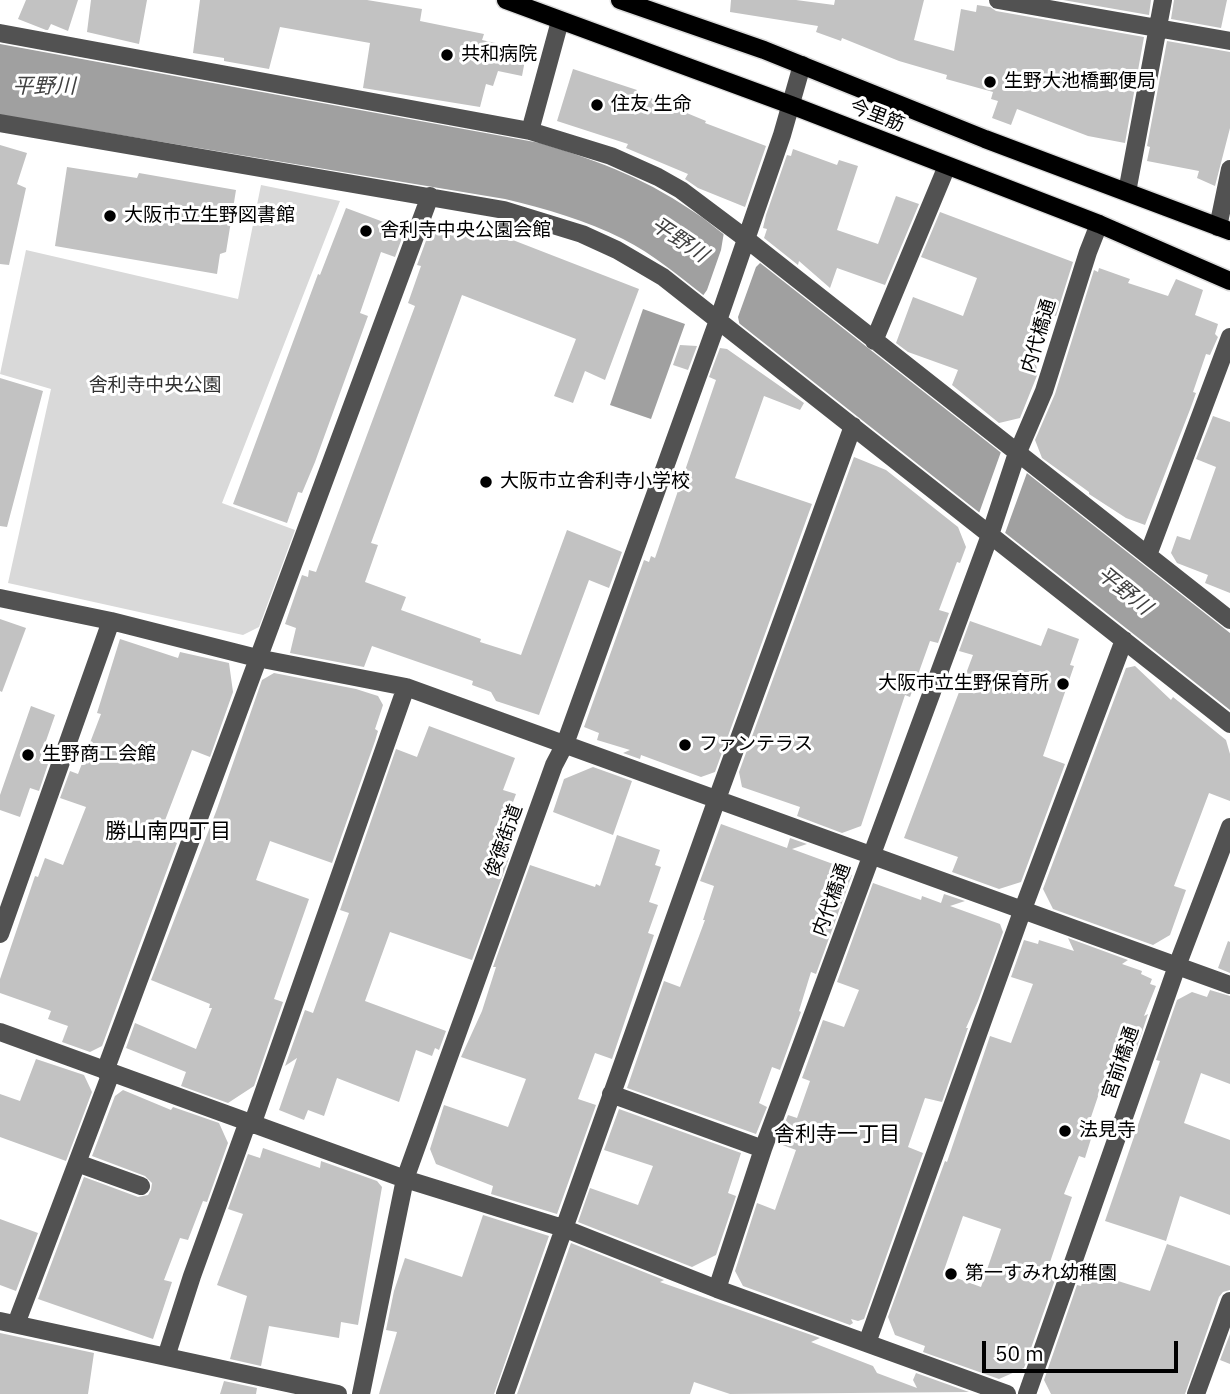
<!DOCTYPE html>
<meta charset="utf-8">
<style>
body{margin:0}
#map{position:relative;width:1230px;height:1394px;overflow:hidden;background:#fff;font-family:"IBM Plex Sans",sans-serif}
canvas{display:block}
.scale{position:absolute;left:982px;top:1341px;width:196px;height:32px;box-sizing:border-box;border:4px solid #000;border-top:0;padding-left:9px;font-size:21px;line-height:24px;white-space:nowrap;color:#000;-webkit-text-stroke:5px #fff;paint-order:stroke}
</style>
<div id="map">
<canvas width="1230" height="1394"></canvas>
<div class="scale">50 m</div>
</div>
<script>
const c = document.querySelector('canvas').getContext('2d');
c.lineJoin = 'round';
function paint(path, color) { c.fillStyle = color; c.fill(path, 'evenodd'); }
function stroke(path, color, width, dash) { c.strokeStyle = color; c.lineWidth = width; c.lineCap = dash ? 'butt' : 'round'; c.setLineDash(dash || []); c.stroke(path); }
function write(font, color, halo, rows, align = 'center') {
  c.font = font + ' "IBM Plex Sans","Noto Sans JP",sans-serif'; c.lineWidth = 6; c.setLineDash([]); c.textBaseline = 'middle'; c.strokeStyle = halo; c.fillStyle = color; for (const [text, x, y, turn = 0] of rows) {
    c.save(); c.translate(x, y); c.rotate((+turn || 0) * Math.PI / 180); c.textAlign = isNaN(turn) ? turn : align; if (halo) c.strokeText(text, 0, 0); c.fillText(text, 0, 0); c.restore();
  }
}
paint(new Path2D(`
 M261,185L340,201L222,503L295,530L259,627L243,635L8,583L51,389L0,374L26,250L238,299Z`), '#d9d9d9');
paint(new Path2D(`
 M0,44L540,143C605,163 647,179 703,218L1230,633V710L707,298C680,277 653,254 623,239C586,220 546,209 505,199L0,115Z
 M643,309L685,324L651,419L610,405Z`), '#a0a0a0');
paint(new Path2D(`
 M724,232L762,261L756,267L738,317L740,327L702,297L707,290L721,250Z
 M1002,449L1028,470L1004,536L978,516Z`), '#fff');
paint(new Path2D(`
 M26,0H78L68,31L51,24L48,30H46L18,19Z
 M91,0H147L139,44L87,32Z
 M200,0H367L422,9L420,21L484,34L482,40L527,50L522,76L498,71L493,86L486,84L480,107L363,88L370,43L280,27L269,69L224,61V58L193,53Z
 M731,0H796L834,5L835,0H924L914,40L954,51L961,9L976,12L977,5L990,7L996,11L1144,37L1125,143L1088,136L1017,109L1011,125L992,118L998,101L991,99L993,92L946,79L947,75L899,61L842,38L841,41L816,32L818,26L730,12Z
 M1063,0H1151L1149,15Z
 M1174,0H1227L1221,28L1171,19Z
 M1167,41L1230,52V128L1215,186L1197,178L1199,171L1147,161L1150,147L1147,146Z
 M573,69L637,90L636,92L706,121L705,123L766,146L745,207L698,188L685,179L688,174L626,148L628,144L557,121Z
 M0,145L27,153L17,184L26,188L9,265L0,264Z
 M793,149L837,165L839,160L858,166L837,230L878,244L896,196L919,204L885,285L837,268L830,288L799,261L798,265L764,238L767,229L763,228L766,215L787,155L791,156Z
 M67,167L137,178L139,173L236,190L226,252L220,254L217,274L55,246Z
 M346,208L405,230L395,257L381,252L360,313L368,316L315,462L302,493L298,492L287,523L233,504L318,274L320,275Z
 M940,212L1073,262L1056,316L1039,310L1029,337L1038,373L1020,418L999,423L952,385L958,370L908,352L896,343L913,297L963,316L977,278L921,257Z
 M439,220L485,234L487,230L639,289L605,380L585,371L573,403L554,396L576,339L462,295L371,543L378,545L365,582L406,597L401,610L481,639L480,642L521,655L567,530L622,552L609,588L589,580L539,715L496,701L491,692L472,685L473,681L372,646L364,667L290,653L296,628L285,624L302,575L308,577L309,570L316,572L415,306L408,303L421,266L417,265L427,238L433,240Z
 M1099,268L1130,279L1128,283L1168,296L1176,279L1203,290L1195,315L1218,324L1215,334L1218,337L1210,355L1206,354L1193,392L1196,393L1191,407L1145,525L1126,518L1089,494V492L1042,458L1035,440L1055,394L1094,270L1098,272Z
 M680,345L697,346L688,370L673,365Z
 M720,348L727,349L804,403L800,410L764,396L735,478L812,504L715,772L701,777L641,755L640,759L623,753L630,750L597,740L599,733L584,727L644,560L649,562L651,556L655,558L716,380L709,377Z
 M0,378L43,391L7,527L0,526Z
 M1213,416L1230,422V593L1205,583L1208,575L1177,563L1171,553L1177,536L1190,540L1216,467L1196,459Z
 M854,457L886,470L958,527L966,547L960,563L957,562L939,610L949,613L938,643L930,641L910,697L905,695L861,826L842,833L797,816L800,807L742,787L739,772Z
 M0,619L26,628L2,692L0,691Z
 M970,621L1041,646L1048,628L1079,639L1070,665L1074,666L1043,756L1065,764L1021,882L999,889L952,872L958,857L904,838L973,655L959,651Z
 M120,639L178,658L180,652L229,663L233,692L210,757L192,750L159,836L177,843L102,1046L90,1052L62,1042L68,1026L48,1019L51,1011L0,993V979L35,876L38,877L45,858L63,865L86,807L60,798L70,771L78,774L101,714L97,713Z
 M1135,666L1171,700L1173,697L1226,740L1230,754V801L1209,793L1174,886L1186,890L1170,935L1153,945L1053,909L1043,889L1126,668Z
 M274,673L356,689L378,696L383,705L375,729L378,731L375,741L332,863L270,841L256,880L309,899L274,999L283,1002L254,1086L228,1103L181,1086L186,1072L126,1048L135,1023L196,1049L212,1008H209L210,1004L151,980L217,809L262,680Z
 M31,706L55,715L39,761L48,764L39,791L30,788L20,817L0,810V795Z
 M429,726L515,758L503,790L516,794L496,848L505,851L503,856L509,858L472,960L390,932L365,1001L446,1031L439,1050L435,1048L432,1056L416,1050L399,1102L337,1078L324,1116L308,1110L304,1120L279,1110L297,1058L285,1066L305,1010L313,1013L349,913L340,910L396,749L417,757Z
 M593,767L632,781L613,835L553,812L564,779Z
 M721,824L787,848L790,838L807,844L792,849L844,868L843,872L852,875L816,974L811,972L799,1011L801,1012L780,1070L772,1067L759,1103L767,1107L756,1134L627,1088L664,981L680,987L705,920H703L714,886L700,881Z
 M617,835L660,850L655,865L661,867L649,902L658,905L648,933L654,935L612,1059L595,1053L578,1099L596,1105L557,1214L491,1194L493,1186L436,1164L430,1149L444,1105L508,1127L526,1079L461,1057L482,1011L496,967H493L530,865L595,887L596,884L600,886Z
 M873,883L921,900L922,896L941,903L944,894L965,901L950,906L1000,924L1003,932L978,1001L966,1028H968L942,1102L925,1098L908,1147L923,1153L864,1319L858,1321L851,1319L853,1323L850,1325L743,1286L735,1271L757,1203L775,1210L796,1150L777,1143L788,1115L797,1118L810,1081L802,1078L823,1020L844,1027L859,990L837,982Z
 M1068,938L1128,960L1122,964L1142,971L1141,974L1152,979L1150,984L1156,986L1144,1016L1148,1014L1135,1053L1115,1046L1090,1120L1096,1123L1085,1158L1079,1156L1064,1194L1072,1197L1046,1274L1056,1277L1024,1368L999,1379L923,1352L925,1346L895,1335L888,1317L945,1161L947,1162L990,1036L1011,1043L1033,984L1011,977L1024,940L1038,944L1039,940L1074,951ZM963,1216L1001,1229L981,1287L943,1273Z
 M1228,941L1230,942V973L1218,968Z
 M1210,990L1230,996V1084L1201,1073L1184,1123L1230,1140V1215L1180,1196L1166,1241L1105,1221L1160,1061L1156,1060L1177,1000L1192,992L1207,997Z
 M36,1059L84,1075L92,1092L66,1161L0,1137V1094L20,1101Z
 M123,1090L171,1110L173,1107L219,1123L228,1143L207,1202L203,1201L188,1240L180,1238L164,1280L172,1282L153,1339L38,1299L84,1177L138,1197L148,1195L151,1190L152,1183L145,1176L92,1156L115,1096Z
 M619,1109L741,1153L728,1193L736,1196L716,1255L692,1267L578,1222L590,1188L638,1205L653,1166L604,1150Z
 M263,1148L320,1168L321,1161L377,1181L382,1187L358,1325L341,1322L339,1338L269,1326L261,1366L230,1359L247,1296L217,1285L243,1214L228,1209L248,1154L260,1158Z
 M483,1215L549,1236L494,1394H379L397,1332L386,1330L394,1291L405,1258L462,1277Z
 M0,1219L38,1233L16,1291L0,1285Z
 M571,1243L664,1280L660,1282L820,1338L811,1342L873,1366L877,1373L917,1388L913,1380L916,1373L969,1392L730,1394L694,1382L690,1394H517Z
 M1167,1244L1230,1266V1290L1223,1292L1219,1297L1185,1394H1051L1044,1380L1077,1285L1081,1286L1086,1271L1150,1291Z
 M0,1333L94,1353L88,1394H0Z
 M1230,1334V1364L1220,1360Z
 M224,1381L257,1388L256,1394H220Z`), '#c2c2c2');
const major = new Path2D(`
 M506,0L791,105L1099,224L1230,281
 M620,0L764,50L985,139L1230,231`);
stroke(major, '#dbdbdb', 21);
stroke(new Path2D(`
 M998,0L1230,41
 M0,33L530,131L611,156L658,177L681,190L745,238L1230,620
 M0,123L504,210L582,234L617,250L663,277L1230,724
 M530,131L560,21
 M1127,192L1163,0
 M1218,227L1230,169
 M874,341L947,166
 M1148,555L1230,337
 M0,598L111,621L257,658L406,687L1230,985
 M0,934L111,621
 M0,1032L405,1179L563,1228L717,1289L1007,1394
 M105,1071L430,196
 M611,1094L763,1149
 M252,1125L406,687
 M77,1163L141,1186
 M717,1289L763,1149L990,535L1015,459L1044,391L1088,252L1099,224
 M0,1321L338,1394
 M16,1324L111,1073
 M867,1343L1023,909L1124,640
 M166,1357L192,1276L247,1124
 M361,1394L405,1179L554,765L565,744L721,312L782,135L802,65
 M505,1394L717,799L853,426
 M1027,1394L1177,966L1230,827
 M1196,1394L1230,1301`), '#525252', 18);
stroke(major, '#000', 18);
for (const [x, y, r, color] of [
 [447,55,7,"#000"],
 [990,82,7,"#000"],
 [597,105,7,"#000"],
 [110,216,7,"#000"],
 [366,231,7,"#000"],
 [486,482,7,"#000"],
 [1063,684,7,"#000"],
 [685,745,7,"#000"],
 [28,755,7,"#000"],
 [1065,1131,7,"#000"],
 [951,1274,7,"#000"]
]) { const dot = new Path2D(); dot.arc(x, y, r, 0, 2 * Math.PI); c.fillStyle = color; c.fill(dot); stroke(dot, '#fff', 2.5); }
write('19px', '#000', '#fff', [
 ["共和病院",461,55],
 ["生野大池橋郵便局",1004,82],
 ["住友 生命",611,105],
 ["大阪市立生野図書館",124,216],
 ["舎利寺中央公園会館",380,231],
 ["大阪市立舎利寺小学校",500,482],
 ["大阪市立生野保育所",1049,684,"right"],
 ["ファンテラス",699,745],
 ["生野商工会館",42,755],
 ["法見寺",1079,1131],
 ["第一すみれ幼稚園",965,1274]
], 'left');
write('19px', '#000', '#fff', [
 ["今里筋",877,116,21],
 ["内代橋通",1039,336,-73],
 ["俊徳街道",504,841,-70],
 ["内代橋通",832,900,-70],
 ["宮前橋通",1121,1063,-71]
]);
write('19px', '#303030', '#fff', [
 ["舎利寺中央公園",155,386]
]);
write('italic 21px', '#414141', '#fff', [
 ["平野川",44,87],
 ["平野川",679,240,34],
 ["平野川",1124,591,39]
]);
write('21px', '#000', '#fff', [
 ["勝山南四丁目",168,832],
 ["舎利寺一丁目",837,1135]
]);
</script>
